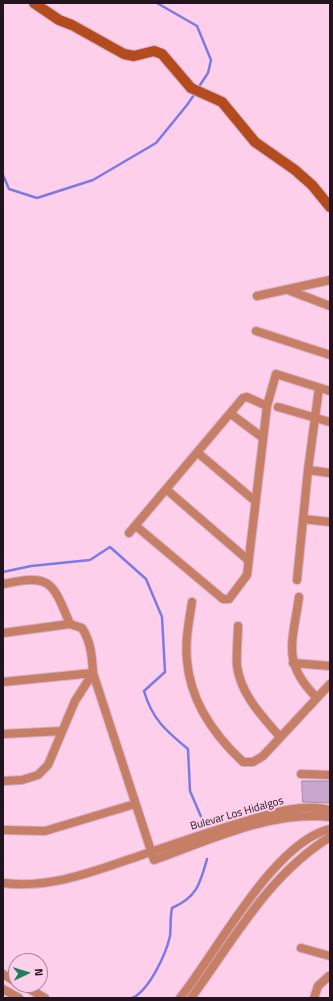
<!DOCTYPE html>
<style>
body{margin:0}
#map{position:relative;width:333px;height:1001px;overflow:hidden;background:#fdcfeb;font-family:"Titillium Web",sans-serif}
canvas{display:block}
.frame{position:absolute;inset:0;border:4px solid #23131e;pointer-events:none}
.north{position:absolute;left:8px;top:953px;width:40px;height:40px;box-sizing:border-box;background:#fdcfeb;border:1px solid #a68499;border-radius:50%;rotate:86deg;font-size:11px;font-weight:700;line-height:16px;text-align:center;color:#23131e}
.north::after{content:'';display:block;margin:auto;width:14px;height:18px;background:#1d8059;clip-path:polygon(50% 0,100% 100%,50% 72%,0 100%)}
</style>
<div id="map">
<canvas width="333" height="1001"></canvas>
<div class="frame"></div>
<div class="north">N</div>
</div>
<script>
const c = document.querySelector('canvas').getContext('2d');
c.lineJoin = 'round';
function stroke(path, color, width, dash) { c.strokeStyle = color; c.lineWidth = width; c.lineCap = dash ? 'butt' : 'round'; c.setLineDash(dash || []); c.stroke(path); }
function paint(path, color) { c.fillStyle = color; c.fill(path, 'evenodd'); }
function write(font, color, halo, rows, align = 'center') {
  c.font = font + ' "Titillium Web",sans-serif'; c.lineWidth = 4; c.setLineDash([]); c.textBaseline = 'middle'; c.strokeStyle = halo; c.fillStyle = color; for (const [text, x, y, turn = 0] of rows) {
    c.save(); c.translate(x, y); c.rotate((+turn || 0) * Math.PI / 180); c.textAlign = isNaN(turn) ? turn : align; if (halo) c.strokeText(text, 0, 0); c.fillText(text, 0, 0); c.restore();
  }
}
stroke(new Path2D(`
 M157,3L197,26L211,60L208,73L198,88
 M3,175L9,189L37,198L93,180L156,143L187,105L196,92
 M3,572L31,566L90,560L110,547L146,579L162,617L165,672L144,691C152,719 166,731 188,749L190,791L202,819
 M132,998C149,991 166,954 170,936C171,927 170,918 172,908C197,897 200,884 207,859`), '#7b7ae4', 2.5);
const building = new Path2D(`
 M302,781H330V803L303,802Z`);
paint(building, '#c7a7cc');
stroke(building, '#a485a9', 1);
const street = new Path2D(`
 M288,290L330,306
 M257,296L330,280
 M256,331L330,355
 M278,407L330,422
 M231,414L263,438
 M198,453L255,501
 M308,470L330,473
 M167,490L248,560
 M303,519L330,522
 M136,526L223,599H229L247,575L267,406L276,374L330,391
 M129,533L243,398L247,397L267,406
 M297,580L308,470L319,388
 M3,584C51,574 52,581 70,624
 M299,597C293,641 281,662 316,697
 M192,602C189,621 185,641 187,660C190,700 214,735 243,762H253L263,756L330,684
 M238,626C238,639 236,653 237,666C241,695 262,716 280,737
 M3,633L70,624L82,628C91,642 92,656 93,673L154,860C207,841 272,810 330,817
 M293,663L330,666
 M3,682L93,673
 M3,734L62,731
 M301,774L330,775
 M3,781L22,780L38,775L48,765L75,701L93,673
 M3,830L45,831L135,804
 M3,883C51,889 95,871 139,856C175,844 210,831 246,821C272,813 304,803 330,810
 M301,948L330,956
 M3,974L16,982
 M22,985L45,998
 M3,989L19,998
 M180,998C216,954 273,842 330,829
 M191,998C233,941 268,875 330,837
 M314,998L318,986L329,976`);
const secondary = new Path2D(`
 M34,3L59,20L72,25L124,54L134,56L154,51L162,54L191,88L222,102L255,142L295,170L312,185L330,207`);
stroke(street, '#d6adc6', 10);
stroke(secondary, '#d6adc6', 12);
stroke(street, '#c67f64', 8);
stroke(secondary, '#b34b1d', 10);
write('11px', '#23131e', '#fdcfeb', [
 ["Bulevar Los Hidalgos",237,814,-16]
]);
</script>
